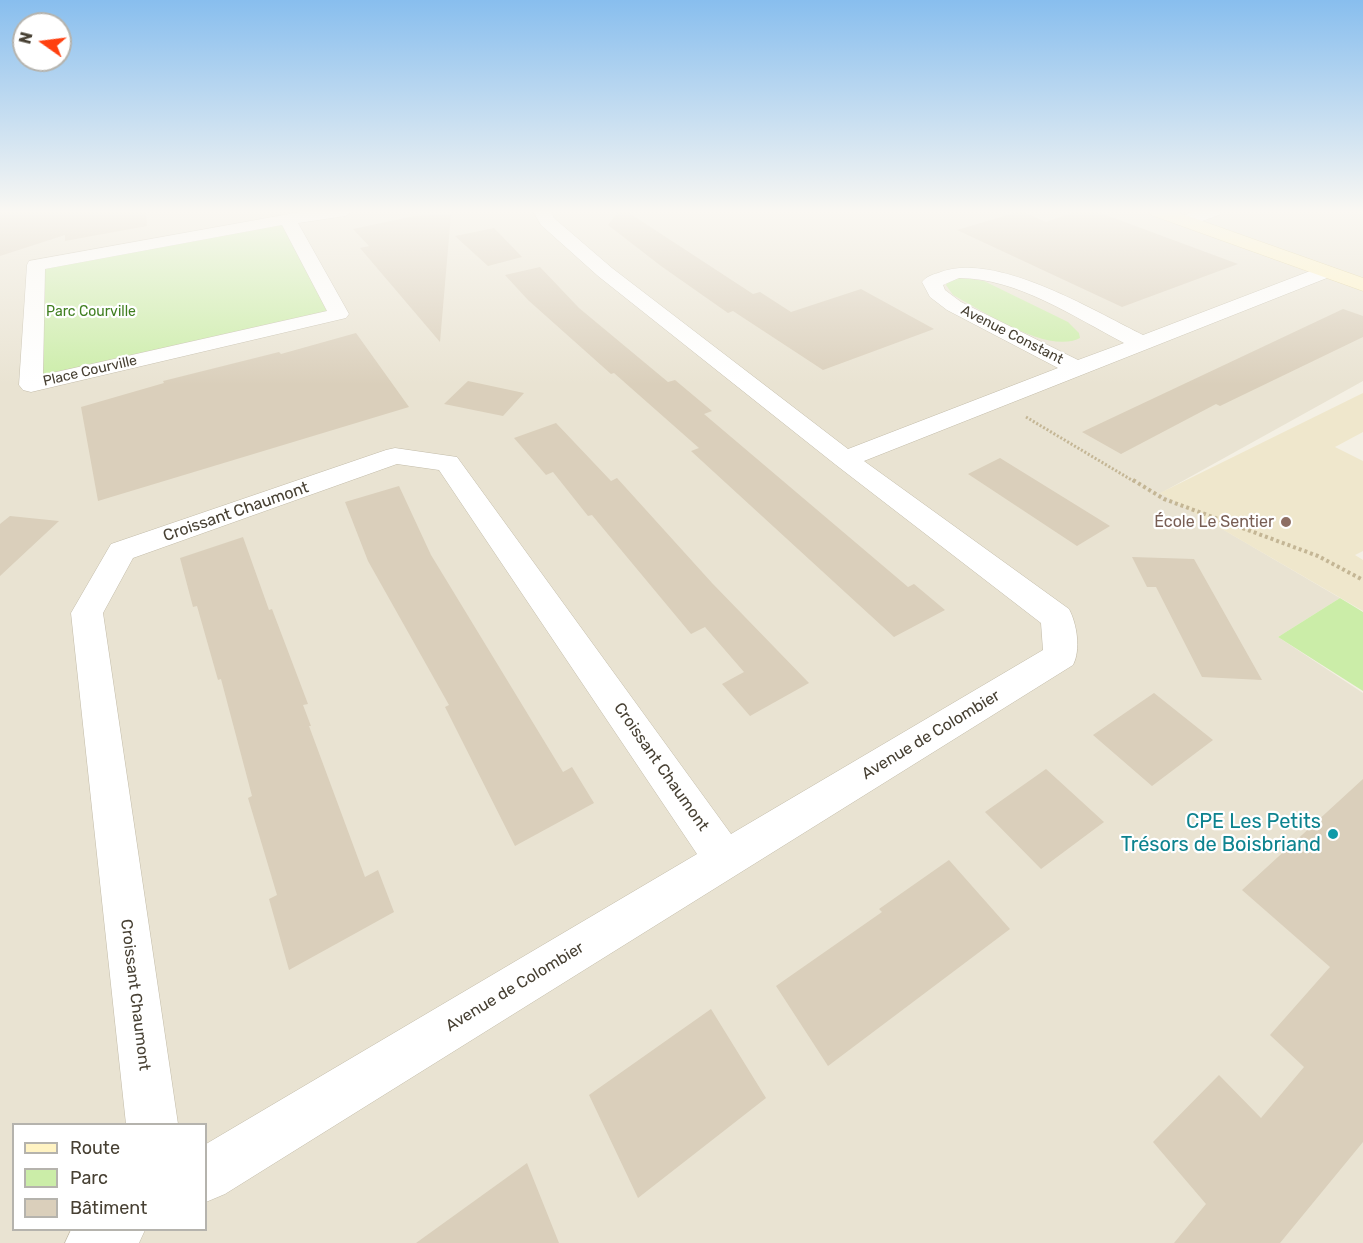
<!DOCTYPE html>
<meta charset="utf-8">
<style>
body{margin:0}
#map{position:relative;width:1363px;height:1243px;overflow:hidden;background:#f4f0e4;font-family:Rubik,sans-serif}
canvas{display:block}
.legend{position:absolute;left:12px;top:1123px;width:195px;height:108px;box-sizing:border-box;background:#fff;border:2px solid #b5b3ad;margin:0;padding:8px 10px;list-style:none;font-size:18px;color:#474033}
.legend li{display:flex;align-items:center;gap:12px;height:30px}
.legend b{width:30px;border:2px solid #b5b3ad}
.north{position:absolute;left:12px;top:12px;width:60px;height:60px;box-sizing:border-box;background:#fff;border:2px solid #b5b3ad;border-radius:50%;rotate:284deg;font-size:16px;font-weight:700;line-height:24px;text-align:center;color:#474033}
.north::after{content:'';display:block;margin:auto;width:21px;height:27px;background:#ff4010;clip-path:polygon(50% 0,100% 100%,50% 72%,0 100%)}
</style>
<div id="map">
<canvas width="1363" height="1243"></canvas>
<ul class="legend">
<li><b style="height:8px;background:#fff3c3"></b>Route</li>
<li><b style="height:16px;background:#cbeda8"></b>Parc</li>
<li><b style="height:16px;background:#dacfbb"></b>Bâtiment</li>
</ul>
<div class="north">N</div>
</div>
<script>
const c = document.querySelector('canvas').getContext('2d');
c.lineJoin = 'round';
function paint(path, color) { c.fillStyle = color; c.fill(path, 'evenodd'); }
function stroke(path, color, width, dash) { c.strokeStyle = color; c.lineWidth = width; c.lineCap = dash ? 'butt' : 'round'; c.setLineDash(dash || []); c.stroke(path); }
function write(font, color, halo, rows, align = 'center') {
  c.font = font + ' Rubik,sans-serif'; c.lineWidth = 4.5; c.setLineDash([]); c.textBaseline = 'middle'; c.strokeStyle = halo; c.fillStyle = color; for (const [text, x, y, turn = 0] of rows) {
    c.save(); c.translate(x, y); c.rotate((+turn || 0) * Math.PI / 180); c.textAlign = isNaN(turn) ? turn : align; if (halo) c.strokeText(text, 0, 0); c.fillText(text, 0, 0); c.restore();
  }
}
paint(new Path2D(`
 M0,211H1363V381L1161,493L1340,598L1278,637L1363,693V1243H0ZM14,1124H206V1230H14Z`), '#e9e3d2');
paint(new Path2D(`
 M1363,393V432L1335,447L1363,461V551L1355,555L1363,560V611L1160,493Z`), '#efe7cc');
paint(new Path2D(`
 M286,219L344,312L32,382L36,265Z
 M960,277L984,281L1068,322L1079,333L1080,338C1048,355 983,311 953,295L946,285L948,282Z
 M1340,598L1363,612V691L1278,637Z`), '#cbeda8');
paint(new Path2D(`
 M0,211H146L147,226L65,241V235L0,256Z
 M618,211H626L753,294L760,292L791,312L861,289L934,329L823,370L733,311L728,313L661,266L608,225Z
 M1021,211L1046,222L1077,211H1095L1238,264L1122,307L957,230Z
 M451,214L440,342L360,248L369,246L353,229L414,216Z
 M494,228L522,257L488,266L455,236Z
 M540,267L579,308L668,382L675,380L712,411L704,414L908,587L914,584L945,610L894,637L691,451L699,448L614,373L611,374L528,300L505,275Z
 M1343,309L1363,316V337L1220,406L1216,404L1121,454L1082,432Z
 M356,333L409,407L98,501L81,407L164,383L163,381L279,352L281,354Z
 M468,381L524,393L503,416L444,404Z
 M556,423L611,481L617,478L712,583L809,683L750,716L722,684L744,672L705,627L691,634L592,515L588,516L553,472L546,475L514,438Z
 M1000,458L1110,526L1077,546L968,474Z
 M399,486L431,555L563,772L572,767L594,803L515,846L445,707L449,705L368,561L345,502Z
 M10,516L59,521L0,576V524Z
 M243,537L269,610L272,609L308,704L303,705L311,726H309L365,877L378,870L394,912L289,970L269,899L277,895L248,798L252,796L221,679L218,680L197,606L193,607L180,558Z
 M1132,557L1194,559L1262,680L1202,677L1156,587H1147Z
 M1154,693L1213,740L1152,786L1093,735Z
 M1046,769L1104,822L1041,869L985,812Z
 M1363,779V1142L1280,1243H1174L1206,1204L1153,1142L1219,1075L1261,1118L1304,1067L1270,1035L1330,967L1242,890Z
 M949,860L1010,929L828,1066L776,986L882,912L879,909Z
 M711,1009L766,1098L638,1198L589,1095Z
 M527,1163L559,1243H416Z`), '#dacfbb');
const minor = new Path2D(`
 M306,211H353L345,216L298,223L349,314L346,318L31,392L23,390L19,385L27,265L29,261ZM282,225L327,311L43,375L45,269Z
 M533,211H550L554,218L612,268L848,449L1058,368L947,310L930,297L922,282C926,277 931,275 938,273C994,250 1092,310 1143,335L1318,268H1332L1335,272L1332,276L864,461L1069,609C1077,624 1081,650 1073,665L225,1194L206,1202V1144L697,854L439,470L397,464L133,558L103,613L178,1124H126L71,613L111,544L386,450L395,448L457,457L731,834L1043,650L1041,623L836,465L598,276L541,225ZM959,278C1017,278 1074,317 1124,343L1078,360L961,302L945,290L943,285Z
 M1196,211H1221L1219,215L1191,225H1179L1176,221L1179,217Z
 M71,1230H145L139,1243H65Z`);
const secondary = new Path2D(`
 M1149,211H1174L1363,278V291L1151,215Z`);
stroke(minor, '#c3bca9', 1);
stroke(secondary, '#d9c98f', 1);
stroke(new Path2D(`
 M1026,417L1135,482`), '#c4b695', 3, [2, 2]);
stroke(new Path2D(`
 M1133,480L1164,499L1318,556L1363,580`), '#c4b695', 4, [3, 3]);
paint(minor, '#fff');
paint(secondary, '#fff3c3');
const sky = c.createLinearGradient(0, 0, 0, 385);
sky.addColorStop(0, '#88beee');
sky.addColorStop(0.55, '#faf8f3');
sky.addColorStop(1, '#faf8f300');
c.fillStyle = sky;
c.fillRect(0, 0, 1363, 385);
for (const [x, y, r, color] of [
 [1286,522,6,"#8d6e63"],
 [1333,834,6,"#0f9aa8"]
]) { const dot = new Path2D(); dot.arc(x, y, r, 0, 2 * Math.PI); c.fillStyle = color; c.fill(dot); stroke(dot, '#fff', 2); }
write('14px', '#407f20', '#fff', [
 ["Parc Courville",91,312]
]);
write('14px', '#474033', '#fff', [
 ["Avenue Constant",1012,335,27],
 ["Place Courville",90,371,-13]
]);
write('16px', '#474033', '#fff', [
 ["Croissant Chaumont",236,512,-19],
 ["Avenue de Colombier",931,735,-31],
 ["Croissant Chaumont",661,767,55],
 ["Avenue de Colombier",515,987,-31],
 ["Croissant Chaumont",135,995,83]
]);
write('16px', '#785e54', '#fff', [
 ["École Le Sentier",1274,522]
], 'right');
write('20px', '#0d838f', '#fff', [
 ["CPE Les Petits",1321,822],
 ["Trésors de Boisbriand",1321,845]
], 'right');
</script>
